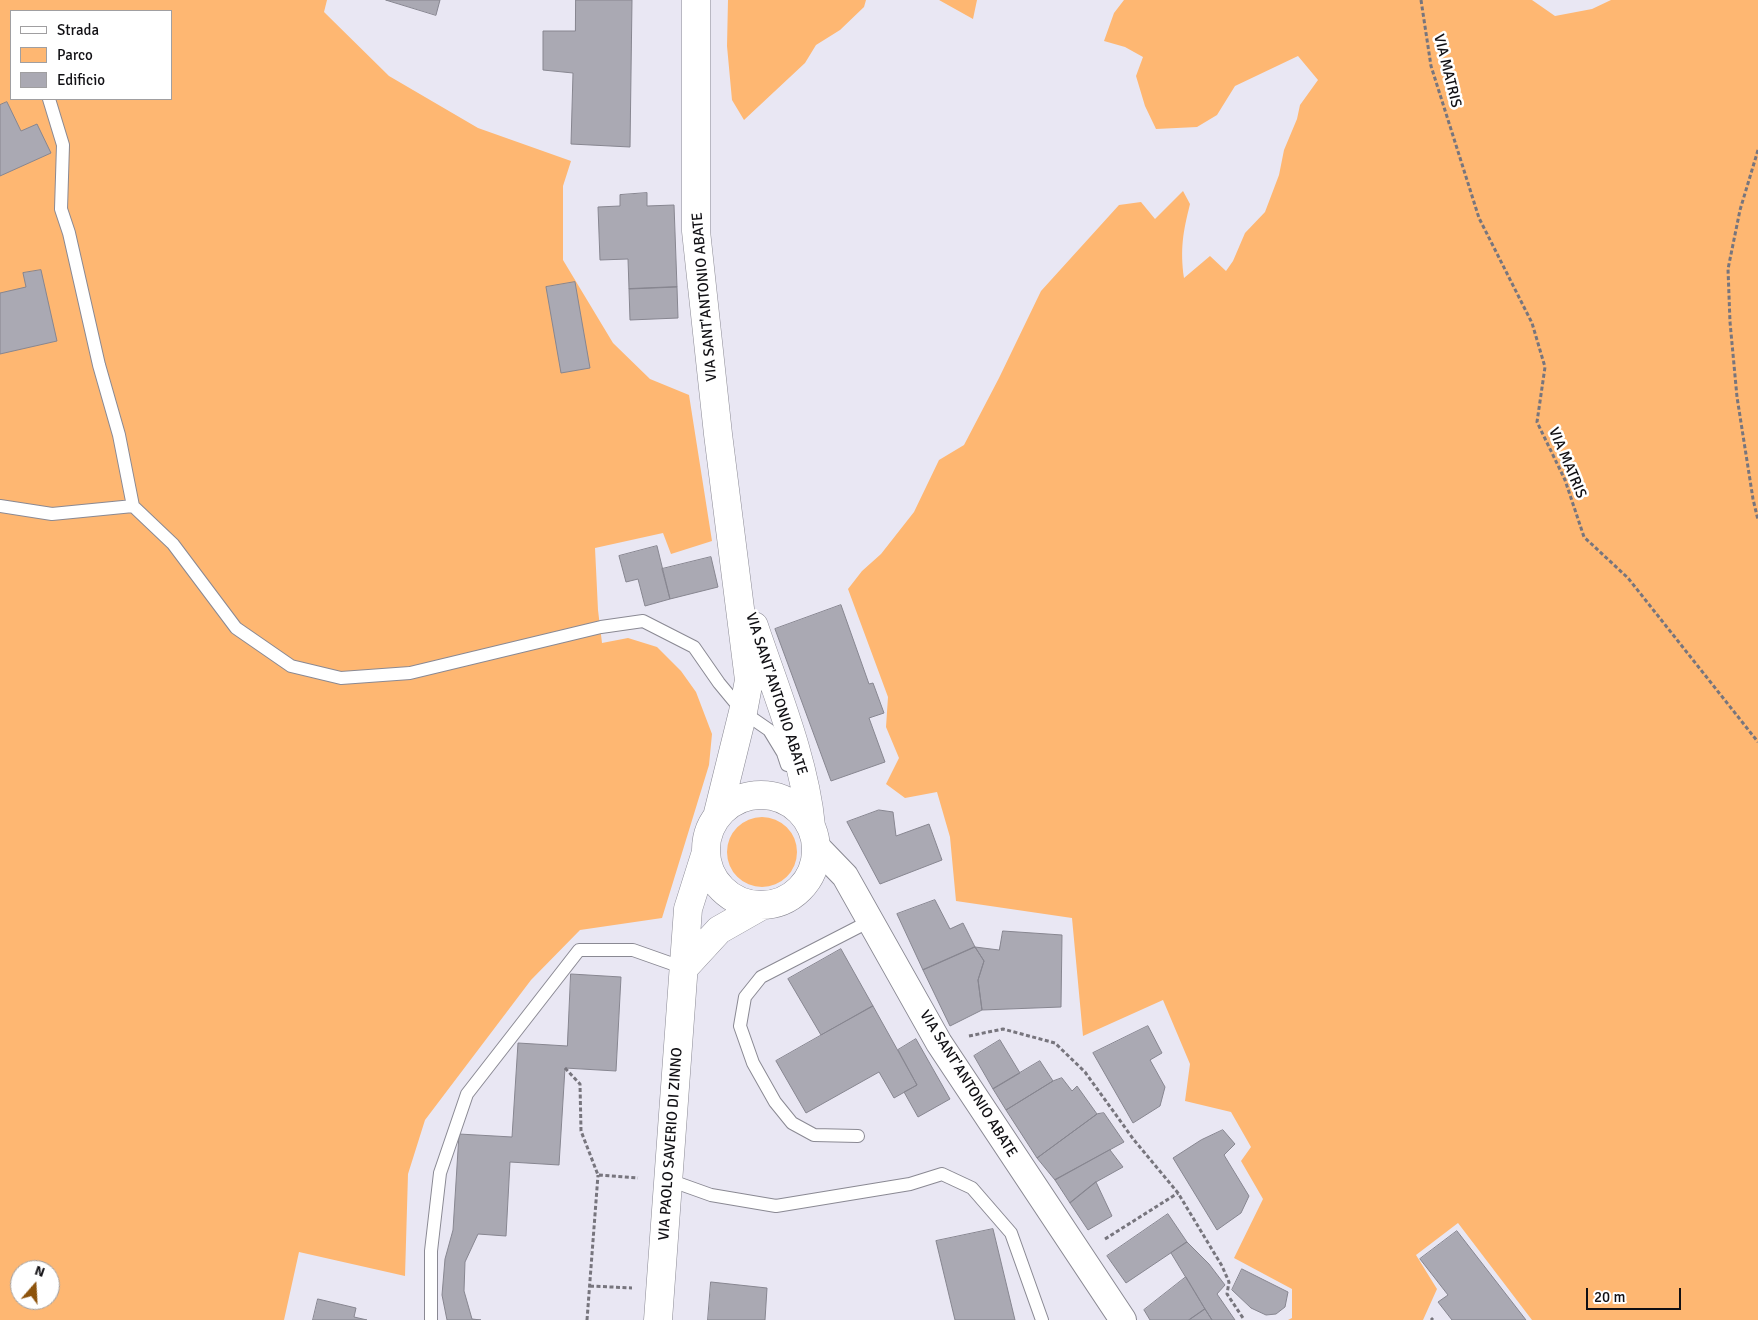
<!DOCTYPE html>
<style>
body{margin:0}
#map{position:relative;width:1758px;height:1320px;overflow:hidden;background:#e9e7f3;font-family:Signika,sans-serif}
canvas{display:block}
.legend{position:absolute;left:10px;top:10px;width:162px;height:90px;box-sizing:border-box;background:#fff;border:1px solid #a09fa1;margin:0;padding:6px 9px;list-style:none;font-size:15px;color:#111014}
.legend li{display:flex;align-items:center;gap:10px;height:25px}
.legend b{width:25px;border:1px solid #a09fa1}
.north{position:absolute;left:10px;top:1260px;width:50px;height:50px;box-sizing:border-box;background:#fff;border:1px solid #a09fa1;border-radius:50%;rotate:19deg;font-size:14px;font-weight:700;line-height:20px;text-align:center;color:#111014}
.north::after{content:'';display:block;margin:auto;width:18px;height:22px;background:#8d530c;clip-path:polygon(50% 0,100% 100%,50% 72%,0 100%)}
.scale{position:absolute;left:1586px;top:1288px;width:95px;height:22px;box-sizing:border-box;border:2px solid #111014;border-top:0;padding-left:6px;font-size:15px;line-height:18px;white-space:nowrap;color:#111014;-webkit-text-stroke:4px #fff;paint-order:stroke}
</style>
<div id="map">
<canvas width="1758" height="1320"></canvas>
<ul class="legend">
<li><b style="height:6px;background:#fff"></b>Strada</li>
<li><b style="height:14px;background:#feb772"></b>Parco</li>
<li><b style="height:14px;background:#aaa9b3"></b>Edificio</li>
</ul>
<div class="north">N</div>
<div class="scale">20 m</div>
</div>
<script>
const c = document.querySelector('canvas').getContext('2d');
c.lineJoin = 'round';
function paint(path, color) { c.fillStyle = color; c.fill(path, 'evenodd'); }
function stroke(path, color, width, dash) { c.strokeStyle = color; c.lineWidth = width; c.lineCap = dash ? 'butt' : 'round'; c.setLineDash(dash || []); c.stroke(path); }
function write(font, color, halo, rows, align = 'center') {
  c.font = font + ' Signika,sans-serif'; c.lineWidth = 5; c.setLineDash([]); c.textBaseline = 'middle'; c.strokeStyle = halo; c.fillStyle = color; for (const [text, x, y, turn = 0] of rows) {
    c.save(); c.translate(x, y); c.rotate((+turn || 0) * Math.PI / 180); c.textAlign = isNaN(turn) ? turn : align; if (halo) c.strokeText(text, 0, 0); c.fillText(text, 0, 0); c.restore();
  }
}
paint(new Path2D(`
 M0,0H327L324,12L389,76L478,128L571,161L563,186V260L613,343L650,379L689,395L712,541L671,554L663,533L595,548L598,610L602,643L628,638L657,647L681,671L696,692L712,734L709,765L662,918L580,930L531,980L425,1120L408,1174L405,1276L299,1252L284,1320H0ZM11,11H171V99H11ZM20,1270H50V1300H20Z
 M728,0H866L864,7L840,30L816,45L805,63L744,120L732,100L727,46Z
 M939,0H977L973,19Z
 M1124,0H1532L1555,16L1592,9L1611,0H1758V1320H1532L1458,1223L1416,1255L1437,1289L1423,1320H1288L1292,1318V1289L1234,1258L1263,1199L1241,1161L1251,1147L1231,1112L1185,1101L1190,1064L1163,1000L1083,1036L1072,918L956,901L950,837L937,792L905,798L886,784L899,758L886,727L888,697L848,589L862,571L881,554L914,512L939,460L964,445L999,378L1041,291L1119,205L1141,202L1155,219L1183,191L1190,204C1183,232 1180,249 1184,278L1210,256L1226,271L1233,261L1245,233L1265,212L1279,175L1284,150L1297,119L1300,105L1318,80L1298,56L1235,86L1217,115L1197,127L1156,129L1145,106L1136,76L1143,57L1125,47L1104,41L1114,13Z
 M727 852a35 35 0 1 1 70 0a35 35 0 1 1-70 0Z`), '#feb772');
const building = new Path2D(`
 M386,0H440L436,15Z
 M576,0H632L630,147L571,144L573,73L543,70V31H575Z
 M7,102L21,131L37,124L51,153L0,176V105Z
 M647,193V206L674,205L677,287L629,289L628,259L600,260L598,207L620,206V195Z
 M41,270L57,341L0,354V293L26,287L23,273Z
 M575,282L590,368L561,373L546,287Z
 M677,287L678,318L630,320L629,289Z
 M657,546L670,599L645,606L638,579L626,582L619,556Z
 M711,557L718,587L670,599L662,569Z
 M841,605L869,684L873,683L884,713L869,718L885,762L831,781L775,629Z
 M879,810L893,812L896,836L929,824L942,860L880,884L847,822Z
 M935,900L950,929L963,923L975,947L923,970L897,914Z
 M1003,931L1062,935L1061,1007L982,1010L978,980L984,961L975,947L999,950Z
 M975,947L984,961L978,980L982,1010L950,1026L923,970Z
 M841,949L873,1006L821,1035L788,979Z
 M571,974L621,977L616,1071L565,1068L559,1165L510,1162L506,1236L478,1234L465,1262L464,1291L472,1319L481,1320H447L442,1295L445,1259L453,1230L459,1134L512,1137L518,1043L567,1046Z
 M873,1006L917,1085L894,1098L879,1072L806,1113L776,1061Z
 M1148,1026L1162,1053L1150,1060L1165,1087L1160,1106L1133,1123L1093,1053Z
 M916,1039L950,1099L918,1117L904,1092L917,1085L898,1050Z
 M1000,1040L1020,1073L993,1089L974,1056Z
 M1040,1061L1053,1081L1006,1110L993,1089Z
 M1062,1078L1072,1091L1077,1086L1097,1114L1037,1158L1006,1110L1053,1081Z
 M1104,1113L1124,1142L1055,1180L1037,1158L1097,1114Z
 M1223,1130L1235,1144L1224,1155L1249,1196L1241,1213L1217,1230L1173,1158L1201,1140Z
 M1110,1150L1123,1167L1096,1182L1070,1203L1055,1180Z
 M1096,1182L1112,1216L1088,1230L1070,1203Z
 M1168,1214L1187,1242L1126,1283L1107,1256Z
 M993,1229L1015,1320H955L936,1241Z
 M1457,1231L1526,1320H1452L1438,1302L1448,1295L1420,1259Z
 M1187,1242L1209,1264L1225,1285L1217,1294L1235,1320H1212L1205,1309L1171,1253Z
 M1242,1269L1288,1292L1285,1307L1276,1314L1266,1315L1251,1308L1232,1290Z
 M1186,1277L1205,1309L1189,1320H1150L1144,1310Z
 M711,1282L767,1288L765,1320H708Z
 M318,1299L356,1308L354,1317L367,1320H313Z
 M1205,1309L1212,1320H1189Z`);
paint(building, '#aaa9b3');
stroke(building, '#878690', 1);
const service = new Path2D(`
 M49,99L63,145L61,209L69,233L99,365L119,435L133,506L173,544L236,628L291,666L341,678L410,673L601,627L643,621L694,647L719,683L743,712L769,730L783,753L787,765
 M0,506L52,514L133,506
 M858,1136L814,1135L792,1123L775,1102L753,1063L740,1026L745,997L761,977L870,921
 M669,1180L711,1195L776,1206L910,1184L942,1174L972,1188L1011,1233L1042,1320
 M431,1320V1251L440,1173L467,1094L579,950H633L684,968`);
const minor = new Path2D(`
 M816,846L845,876L939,1043L1123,1320`);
const tertiary = new Path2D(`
 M696,0V231L718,434L749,680L743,712L717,817
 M754,626C775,689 805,760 811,826
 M706 850a55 55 0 1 1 110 0a55 55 0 1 1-110 0Z
 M684,968L719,930L763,905
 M658,1320L688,909L706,852`);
stroke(service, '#8a8993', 14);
stroke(minor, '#8a8993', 28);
stroke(tertiary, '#8a8993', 29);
stroke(new Path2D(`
 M1421,0L1431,66L1479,218L1532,323L1545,367L1537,422L1565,480L1584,537L1628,578L1758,742
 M1758,150L1740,210L1728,269L1730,322L1737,397L1753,499L1758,520
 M969,1036L1003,1029L1055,1043L1085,1072L1134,1140L1178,1193L1222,1266L1229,1282L1227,1294L1243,1318L1242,1320
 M565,1068L580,1084L581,1131L598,1175L638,1178
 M1105,1239L1178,1193
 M590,1286L632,1288
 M1431,1318L1433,1320
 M587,1320L598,1175`), '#77757d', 3, [4, 2.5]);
stroke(service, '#fff', 12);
stroke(minor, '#fff', 26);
stroke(tertiary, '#fff', 28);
write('15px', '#111014', '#fff', [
 ["VIA MATRIS",1447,71,76],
 ["VIA SANT'ANTONIO ABATE",705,297,-95],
 ["VIA MATRIS",1567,463,67],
 ["VIA SANT'ANTONIO ABATE",776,694,72],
 ["VIA SANT'ANTONIO ABATE",968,1084,58],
 ["VIA PAOLO SAVERIO DI ZINNO",671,1144,-86]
]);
</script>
